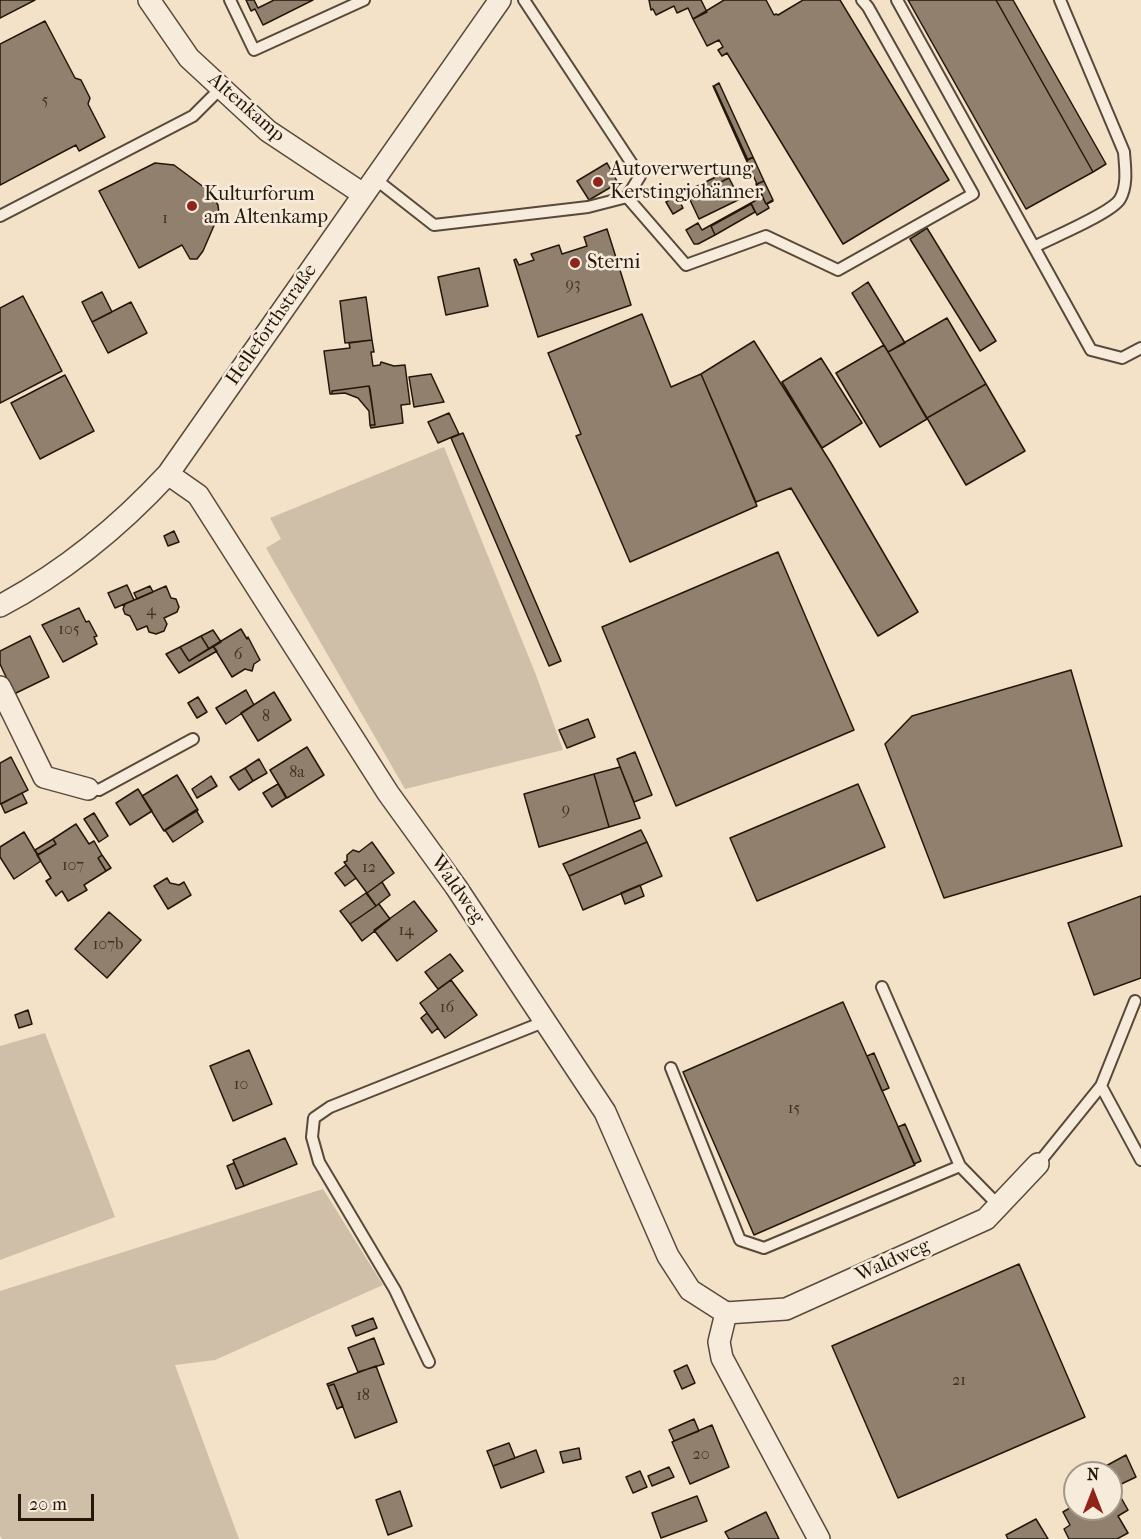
<!DOCTYPE html>
<meta charset="utf-8">
<style>
body{margin:0}
#map{position:relative;width:1141px;height:1539px;overflow:hidden;background:#f3e1c8;font-family:"IM FELL French Canon",serif}
canvas{display:block}
.north{position:absolute;left:1063px;top:1461px;width:60px;height:60px;box-sizing:border-box;background:#f7ecdb;border:2px solid #a39787;border-radius:50%;rotate:0deg;font-size:16px;font-weight:700;line-height:24px;text-align:center;color:#24170a}
.north::after{content:'';display:block;margin:auto;width:21px;height:27px;background:#8f2418;clip-path:polygon(50% 0,100% 100%,50% 72%,0 100%)}
.scale{position:absolute;left:18px;top:1494px;width:76px;height:27px;box-sizing:border-box;border:3px solid #24170a;border-top:0;padding-left:8px;font-size:18px;line-height:21px;white-space:nowrap;color:#24170a;-webkit-text-stroke:4px #f7ecdb;paint-order:stroke}
</style>
<div id="map">
<canvas width="1141" height="1539"></canvas>
<div class="north">N</div>
<div class="scale">20 m</div>
</div>
<script>
const c = document.querySelector('canvas').getContext('2d');
c.lineJoin = 'round';
function paint(path, color) { c.fillStyle = color; c.fill(path, 'evenodd'); }
function stroke(path, color, width, dash) { c.strokeStyle = color; c.lineWidth = width; c.lineCap = dash ? 'butt' : 'round'; c.setLineDash(dash || []); c.stroke(path); }
function write(font, color, halo, rows, align = 'center') {
  c.font = font + ' "IM FELL French Canon",serif'; c.lineWidth = 5; c.setLineDash([]); c.textBaseline = 'middle'; c.strokeStyle = halo; c.fillStyle = color; for (const [text, x, y, turn = 0] of rows) {
    c.save(); c.translate(x, y); c.rotate((+turn || 0) * Math.PI / 180); c.textAlign = isNaN(turn) ? turn : align; if (halo) c.strokeText(text, 0, 0); c.fillText(text, 0, 0); c.restore();
  }
}
paint(new Path2D(`
 M444,447L536,675L563,750L405,789L266,548L281,539L270,518Z
 M45,1033L115,1217L0,1260V1046Z
 M323,1189L383,1285L215,1360L175,1365L239,1539H2L0,1536V1291Z`), '#d0bfa8');
const building = new Path2D(`
 M0,0H35L0,18Z
 M246,0H254L258,8L274,0H313L263,25L255,9L251,11Z
 M649,0H701L707,12L693,19L688,8L677,13L674,6L656,15L653,9L651,10Z
 M724,0H766L774,15L776,14L778,15L803,0H840L949,180L843,244L727,53L722,56L718,50L723,47L719,40L707,46L693,19Z
 M908,0H996L1093,172L1026,209Z
 M996,0H1013L1106,164L1093,172Z
 M45,21L75,78L81,80L90,98L88,104L105,137L79,151L76,145L0,185V44Z
 M719,83L753,157L748,160L714,86Z
 M713,86L747,160L753,157L764,181L757,184Z
 M155,163L174,165L209,191L218,205L219,214L203,251L197,259H190L182,245L139,268L99,191Z
 M607,163L618,183L589,200L577,181Z
 M726,172L729,178L690,197L687,191Z
 M729,178L740,199L699,219L684,187L685,186L690,197Z
 M764,181L773,200L766,204L757,184Z
 M756,184L766,204L773,201L767,204L769,208L757,215L751,203L762,197Z
 M677,196L683,208L673,214L666,202Z
 M751,203L711,226L715,235L698,244H694L686,230L698,223L702,230Z
 M751,204L755,212L715,235L711,226Z
 M927,228L996,341L980,351L910,239Z
 M607,229L631,305L538,337L514,260L516,259L519,265L534,260L531,254L559,245L562,254L587,246L584,237Z
 M479,268L488,306L446,315L438,277Z
 M868,282L905,343L888,352L852,293Z
 M102,292L112,312L92,322L82,302Z
 M23,296L62,371L0,403V308Z
 M366,297L372,340L345,343L340,301Z
 M131,302L147,333L108,353L92,322Z
 M642,314L671,387L701,374L757,506L630,562L576,436L581,434L548,353Z
 M947,318L986,384L927,418L888,352Z
 M372,340L374,352H371L373,366L380,365L381,362L394,366L405,365L410,404L401,405L403,423L371,428L370,425H375L369,386L332,391V394H330L324,351L350,348L349,343Z
 M754,341L831,463L918,612L878,636L791,488L756,502L701,374Z
 M884,345L927,419L880,447L836,373Z
 M821,358L862,423L822,448L782,382Z
 M431,374L444,402L414,407L409,377Z
 M65,375L94,431L40,459L11,403Z
 M986,384L1025,451L966,485L927,418Z
 M369,386L370,389L375,425H370L369,411L358,398L345,393L332,394V391Z
 M449,413L459,434L438,443L428,422Z
 M463,433L561,661L549,666L451,438Z
 M174,531L179,542L168,546L164,536Z
 M778,552L854,730L676,806L602,627Z
 M127,585L134,600L115,608L108,593Z
 M150,586L153,592L137,599L134,593Z
 M166,586L171,598L176,599L179,607L177,612L164,618L167,624L164,631L156,634L149,632L147,626L137,630L130,616L125,614L123,609L125,604Z
 M79,608L86,622L89,621L97,636L94,637L97,644L63,662L42,625Z
 M241,629L247,639L248,637L260,660L254,664L252,671L245,669L232,677L213,646Z
 M213,630L221,642L209,649L201,636Z
 M30,636L49,677L14,694L0,664V651Z
 M201,636L209,649L189,661L180,647Z
 M213,646L217,651L179,673L166,654L180,647L189,661Z
 M1071,670L1122,846L944,898L885,744L912,716Z
 M246,690L254,705L226,724L216,708Z
 M274,692L291,720L258,741L241,713Z
 M198,697L207,712L197,718L188,703Z
 M588,719L595,737L567,748L559,730Z
 M307,747L324,775L287,798L270,770Z
 M635,752L652,795L634,802L617,759Z
 M11,757L28,790L0,804V763Z
 M259,759L267,773L253,781L245,768Z
 M620,767L640,818L609,827L594,774Z
 M245,768L253,781L239,790L230,777Z
 M594,774L609,827L539,847L524,794Z
 M177,775L198,810L164,831L142,796Z
 M211,776L217,786L197,798L192,789Z
 M278,784L286,798L272,807L263,793Z
 M858,784L885,847L757,901L730,838Z
 M138,789L152,811L130,825L116,803Z
 M22,793L27,803L5,813L1,804Z
 M196,810L203,822L173,842L165,830Z
 M94,813L108,836L99,842L84,819Z
 M76,824L89,844L94,841L102,855L98,858L106,871L84,885L87,890L68,901L62,891L56,896L46,881L51,878L37,855L56,844L53,839Z
 M641,830L647,842L569,876L563,864Z
 M24,832L41,861L14,879L0,857V847Z
 M53,839L56,844L38,855L35,850Z
 M372,842L394,873L367,893L344,862L347,861V855L353,850L359,852Z
 M647,842L662,876L583,910L569,876Z
 M102,855L111,868L106,871L98,858Z
 M346,865L356,878L345,886L335,873Z
 M167,878L170,883L179,885L184,882L191,895L168,909L154,886Z
 M382,882L390,895L376,906L367,893Z
 M640,885L644,896L625,904L621,893Z
 M366,893L376,906L350,924L340,911Z
 M1141,896V978L1094,995L1068,923Z
 M414,901L437,931L397,961L374,930Z
 M379,904L390,919L362,941L350,924Z
 M109,912L141,940L107,978L75,949Z
 M450,954L463,971L438,989L425,972Z
 M451,980L477,1015L445,1038L420,1003Z
 M843,1002L915,1165L754,1235L683,1072Z
 M28,1010L32,1024L19,1028L15,1015Z
 M427,1013L438,1028L432,1033L421,1018Z
 M249,1050L272,1104L233,1121L210,1066Z
 M874,1053L889,1088L882,1091L867,1056Z
 M905,1124L921,1161L914,1164L898,1127Z
 M285,1138L297,1164L244,1186L233,1160Z
 M234,1163L244,1186L236,1189L227,1166Z
 M1019,1264L1085,1417L898,1498L832,1346Z
 M373,1318L377,1328L356,1336L352,1326Z
 M374,1338L384,1364L358,1372L348,1348Z
 M687,1365L695,1383L682,1389L674,1371Z
 M376,1366L397,1422L355,1438L334,1384L328,1386L327,1384Z
 M334,1384L343,1406L337,1409L328,1386Z
 M694,1419L699,1431L674,1441L669,1430Z
 M712,1425L729,1467L690,1484L672,1442Z
 M509,1443L515,1458L493,1466L487,1451Z
 M579,1448L581,1459L563,1463L560,1452Z
 M536,1450L544,1472L501,1488L493,1466Z
 M1126,1455L1136,1477L1115,1487L1111,1479V1473H1108L1104,1467Z
 M669,1467L674,1477L652,1486L648,1476Z
 M640,1471L647,1487L633,1493L626,1477Z
 M1115,1487L1128,1510L1118,1516L1128,1533L1117,1539H1069L1064,1529L1070,1525L1063,1512L1075,1505V1509H1111V1489Z
 M400,1491L412,1526L388,1535L376,1500Z
 M697,1496L707,1521L661,1538L652,1513Z
 M766,1512L779,1539H729L725,1532Z
 M1036,1519L1048,1539H1008L1006,1535Z`);
paint(building, '#90806d');
stroke(building, '#24170a', 1.5);
const lane = new Path2D(`
 M230,0L254,50L364,0
 M897,0L1091,350L1122,358L1141,348
 M374,178L434,225L588,207L627,197L640,176L524,0
 M627,197L686,265L766,236L838,270L973,194L868,7L862,0
 M0,216L193,116L221,88
 M1034,247C1051,238 1112,213 1120,199C1128,185 1125,167 1124,152L1060,0
 M88,789L99,790L193,739
 M882,987L960,1166L999,1206
 M671,1068L740,1240L764,1248L960,1166
 M1101,1086L1141,1160
 M1038,1164L1101,1086L1135,1001
 M429,1362L395,1290L319,1162L312,1137L314,1118L330,1107L546,1021`);
const street = new Path2D(`
 M149,0L189,58L268,131L363,194
 M168,474L198,495L388,793L456,887L605,1112L668,1256L690,1290L726,1313L786,1309L986,1219L1038,1164
 M0,606C64,572 119,527 168,474L500,0
 M0,687L44,777L88,789
 M726,1313L719,1342L722,1358L819,1539`);
stroke(lane, '#584a3a', 14);
stroke(street, '#584a3a', 24);
stroke(lane, '#f7ecdb', 10);
stroke(street, '#f7ecdb', 21);
for (const [x, y, r, color] of [
 [598,182,6,"#8f2418"],
 [192,206,6,"#8f2418"],
 [575,263,6,"#8f2418"]
]) { const dot = new Path2D(); dot.arc(x, y, r, 0, 2 * Math.PI); c.fillStyle = color; c.fill(dot); stroke(dot, '#f7ecdb', 2); }
write('16px', '#3f3123', null, [
 ["5",45,101],
 ["1",165,219],
 ["93",573,285],
 ["4",151,611],
 ["105",69,630],
 ["6",238,655],
 ["8",266,717],
 ["8a",297,773],
 ["9",566,810],
 ["107",73,866],
 ["12",369,868],
 ["14",406,931],
 ["107b",108,945],
 ["16",447,1008],
 ["10",241,1085],
 ["15",794,1109],
 ["21",959,1381],
 ["18",363,1396],
 ["20",701,1455]
]);
write('20px', '#24170a', '#f7ecdb', [
 ["Altenkamp",246,108,41],
 ["Helleforthstraße",272,325,-55],
 ["Waldweg",457,890,55],
 ["Waldweg",893,1261,-24]
]);
write('20px', '#24170a', '#f7ecdb', [
 ["Autoverwertung",610,170],
 ["Kerstingjohänner",610,193],
 ["Kulturforum",204,195],
 ["am Altenkamp",204,218],
 ["Sterni",587,263]
], 'left');
</script>
